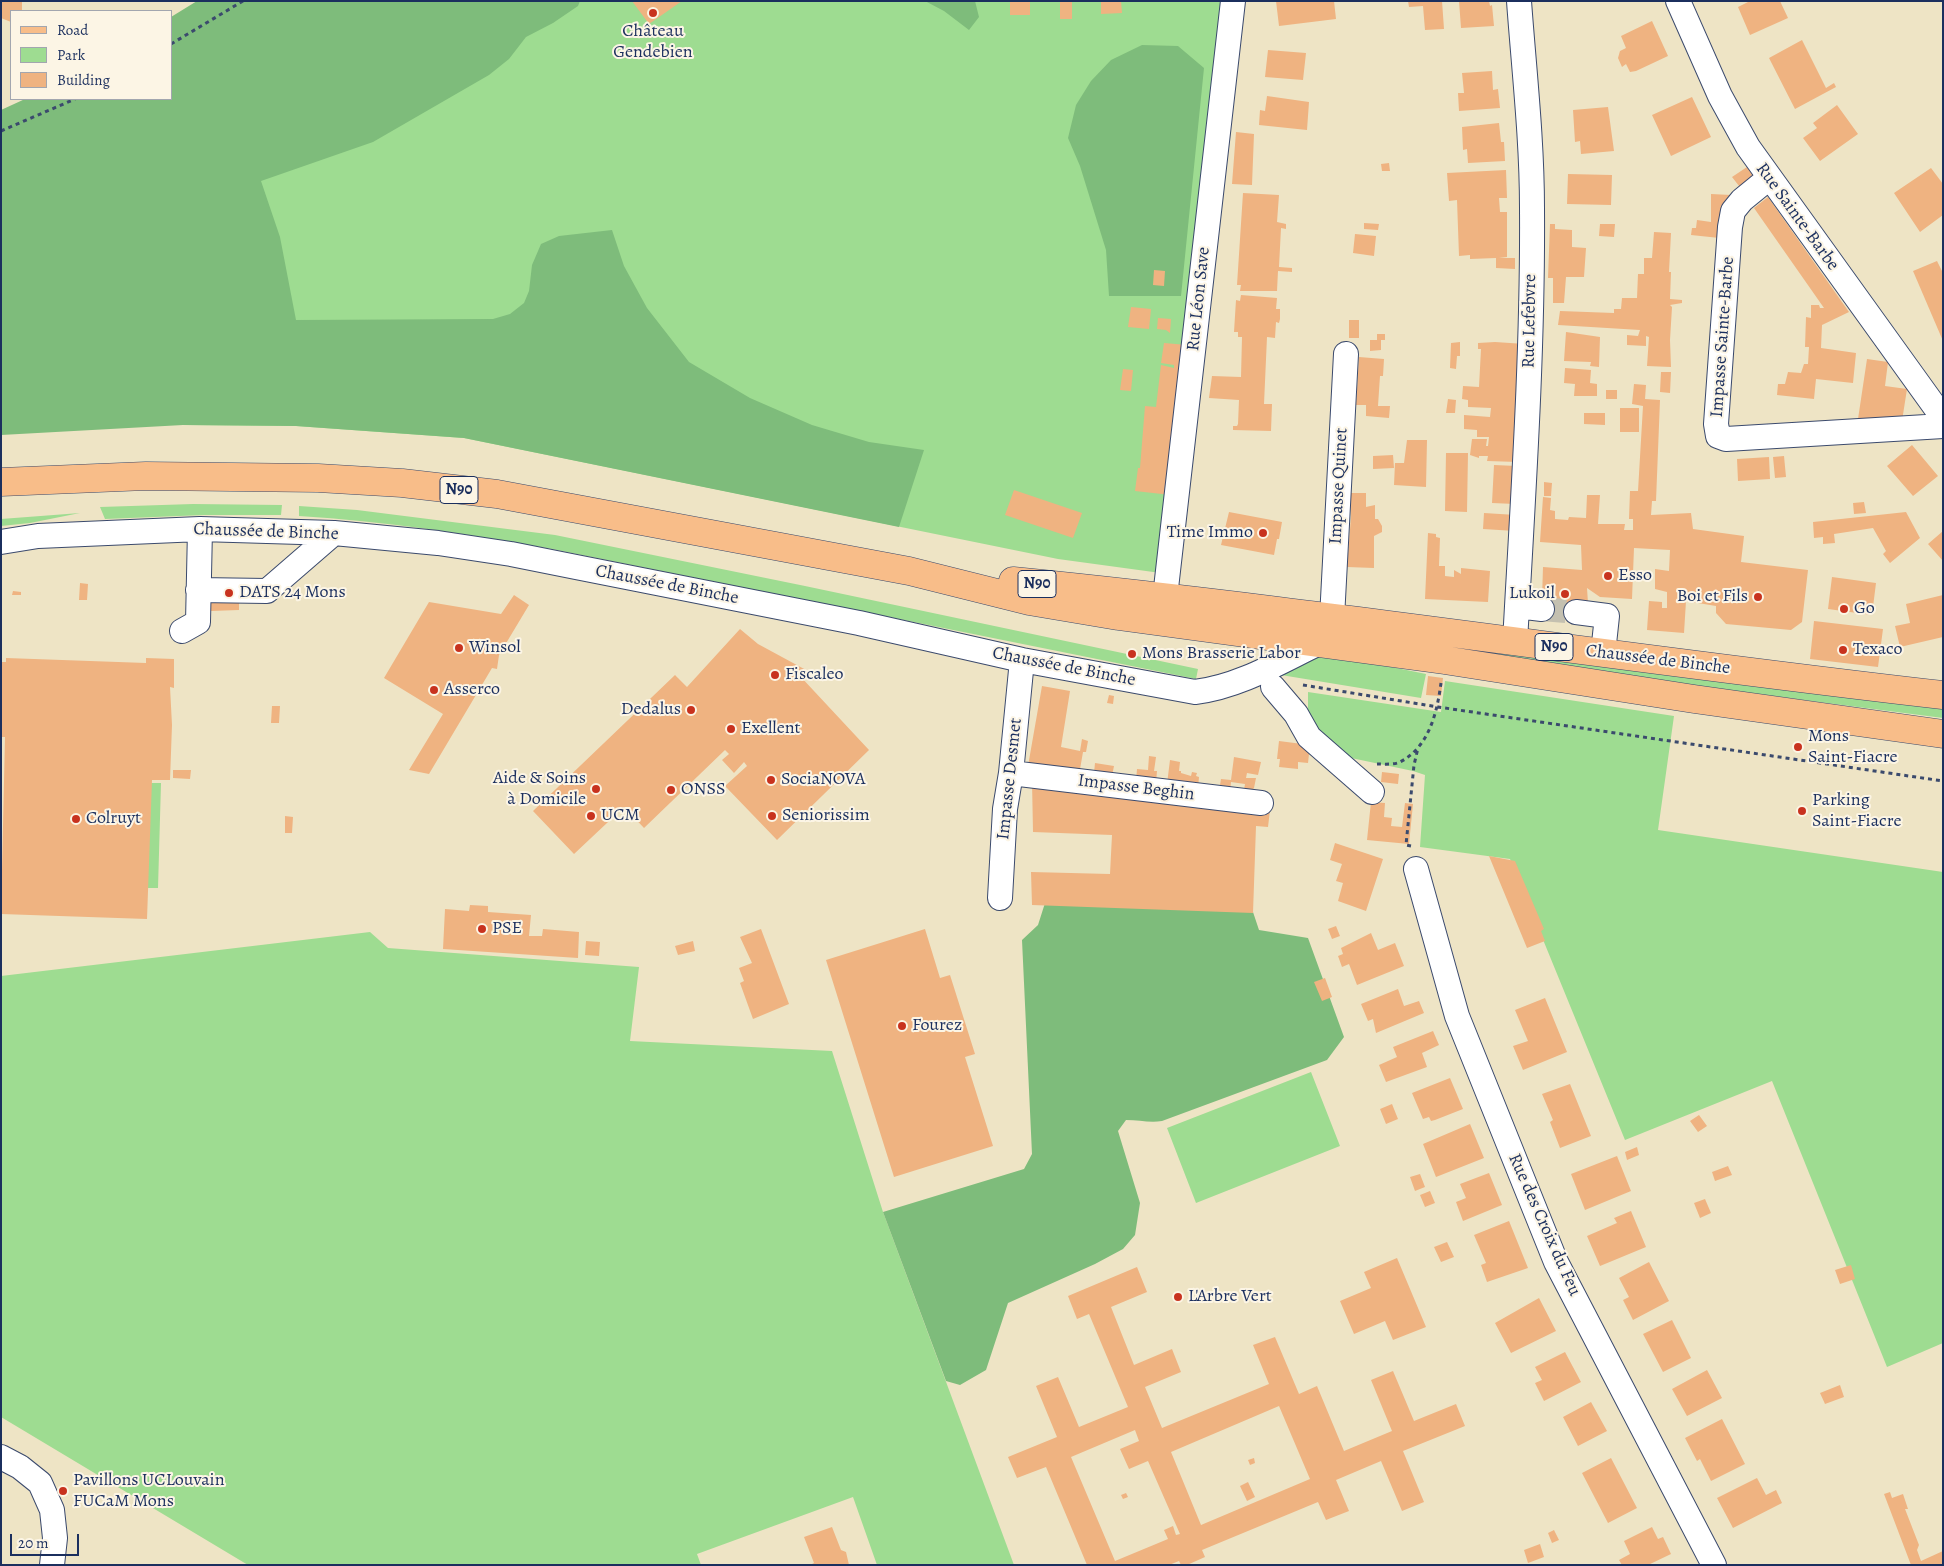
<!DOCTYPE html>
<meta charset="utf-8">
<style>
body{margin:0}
#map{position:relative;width:1944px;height:1566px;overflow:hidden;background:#eee4c5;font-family:Alegreya,serif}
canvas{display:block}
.frame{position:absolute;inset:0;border:2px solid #1b2f5e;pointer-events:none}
.legend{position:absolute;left:10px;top:10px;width:162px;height:90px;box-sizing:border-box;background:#fcf5e5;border:1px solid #a2a6af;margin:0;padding:6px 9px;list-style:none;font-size:15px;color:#1b2f5e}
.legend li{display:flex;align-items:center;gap:10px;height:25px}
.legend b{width:25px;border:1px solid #a2a6af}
.scale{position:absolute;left:10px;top:1534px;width:69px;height:22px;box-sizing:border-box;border:2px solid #1b2f5e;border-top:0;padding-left:6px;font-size:15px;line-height:18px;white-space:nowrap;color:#1b2f5e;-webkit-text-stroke:4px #fcf5e5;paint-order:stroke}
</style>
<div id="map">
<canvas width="1944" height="1566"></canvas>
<div class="frame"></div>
<ul class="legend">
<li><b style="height:6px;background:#f8bd89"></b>Road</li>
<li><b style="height:14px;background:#9edc91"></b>Park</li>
<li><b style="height:14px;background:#efb381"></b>Building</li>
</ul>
<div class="scale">20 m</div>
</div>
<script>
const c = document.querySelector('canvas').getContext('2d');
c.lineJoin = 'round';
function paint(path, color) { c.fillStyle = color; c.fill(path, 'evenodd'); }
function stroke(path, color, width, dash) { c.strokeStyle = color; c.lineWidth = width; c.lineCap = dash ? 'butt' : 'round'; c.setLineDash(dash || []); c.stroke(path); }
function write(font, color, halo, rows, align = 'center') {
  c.font = font + ' Alegreya,serif'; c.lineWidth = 4; c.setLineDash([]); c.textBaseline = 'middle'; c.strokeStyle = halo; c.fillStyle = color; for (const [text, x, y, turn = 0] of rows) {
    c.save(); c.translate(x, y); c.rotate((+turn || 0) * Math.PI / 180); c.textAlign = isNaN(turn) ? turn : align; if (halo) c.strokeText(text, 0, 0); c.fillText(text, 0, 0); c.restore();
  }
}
paint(new Path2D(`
 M456,1H1233L1168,574L1058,559L464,438L296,426L183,425L172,247Z
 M193,504L282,505L281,515H204L105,519L100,507Z
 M299,506L357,510L555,535L805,586L1198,669L1196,679L552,549C468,534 384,521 299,516Z
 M80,513L30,523L1,526V519Z
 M1456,643L1943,706V718L1455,655Z
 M1318,652L1426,674L1421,698L1281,675Z
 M1445,681L1674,716L1658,830L1943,872V1343L1887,1367L1772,1081L1625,1140L1510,859L1420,847L1425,775L1413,771L1337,755L1311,733L1308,714V692L1441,712Z
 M149,783H161L158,888H145Z
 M370,932L388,948L639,967L630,1041L832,1051L883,1212L1014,1565H877L853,1497L697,1554L701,1565H248L1,1417V976Z
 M1311,1072L1340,1146L1196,1203L1167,1128Z`), '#9edc91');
paint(new Path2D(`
 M197,1H580L578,6L553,23L526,37L509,59L489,75L373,142L261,181L280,237L296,320L493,319L510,314L524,303L529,291L532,265L541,244L559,236L612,230L624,266L647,308L689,362L750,398L812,425L869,442L924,450L899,527L464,438L296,426L183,425L1,435V110L25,99H171V17Z
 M925,1H975L979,17L969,30L944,11Z
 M1142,45L1178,46L1204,68L1181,296H1109L1106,250L1080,166L1068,138L1076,105L1091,81L1111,60Z
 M1247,894L1259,930L1308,938L1344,1037L1327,1060L1162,1121C1150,1123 1139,1120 1126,1120L1118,1131L1140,1203L1135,1235L1123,1249L1095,1264L1008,1303L986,1370L960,1385L946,1381L883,1212L1024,1169L1032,1154L1022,940L1038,925L1045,903Z`), '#7ebc7b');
paint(new Path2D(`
 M1,1H22V11H11V22L1,18Z
 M632,1H682L649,24Z
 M1010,1H1030V15H1010Z
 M1060,1H1072V19H1060Z
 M1101,1H1121L1122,13L1101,14Z
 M1276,1H1334L1336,19L1279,26Z
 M1408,1H1442L1444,29L1425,30L1423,6L1409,7Z
 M1459,1H1489L1490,6L1492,5L1494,26L1461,28Z
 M1750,1H1780L1788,18L1750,35L1738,7Z
 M1652,21L1668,56L1636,71L1630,72L1626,64L1622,67L1618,58L1620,51L1626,48L1621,36Z
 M1802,40L1826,88L1834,83L1836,87L1795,109L1769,58Z
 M1268,50L1306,53L1303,80L1265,77Z
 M1492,71L1493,90L1498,89L1500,108L1459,111L1458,93H1464L1462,73Z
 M1267,96L1309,102L1307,130L1259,125L1260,110L1265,111Z
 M1692,97L1711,137L1671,156L1652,115Z
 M1837,105L1858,134L1820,161L1803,138L1817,128L1813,123Z
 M1608,107L1614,151L1581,154L1580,141L1575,142L1573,110Z
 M1499,123L1501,142H1504L1505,161L1468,163L1467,149L1463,150L1462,127Z
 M1236,132L1254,134L1252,185L1232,184Z
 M1389,163L1390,171H1382L1381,164Z
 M1747,167L1757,181L1743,191L1732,177Z
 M1931,168L1943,184V215L1920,232L1894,193Z
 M1506,170L1507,198H1499L1500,212H1507V257L1499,258H1515V269L1496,268V258L1470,259V255L1459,256L1457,200L1449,201L1447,173Z
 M1568,174L1612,175L1611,205L1567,204Z
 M1243,193L1279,195L1277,222L1286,224V229L1281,228L1279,267L1292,268V272L1278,271L1277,291H1240L1241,285H1237Z
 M1711,194L1731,195L1729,239L1691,235L1692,228H1696L1697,220L1711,222Z
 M1768,197L1849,312L1822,325L1821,348L1856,353L1853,383L1816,379L1814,399L1777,395L1778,384H1785L1788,372L1801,373L1804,364H1808L1809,347H1805L1806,317L1811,318V305H1819L1820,308H1824L1754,208Z
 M1364,223L1379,224L1378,230L1364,229Z
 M1550,224H1555V229L1572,230V247L1586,248L1584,277H1566L1564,303H1553V278H1548Z
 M1600,224H1615L1614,237L1599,236Z
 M1654,232L1671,233L1669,272H1671L1670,299L1682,300V303L1670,305L1672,307L1670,340L1671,367L1647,366L1649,337L1646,336V346L1627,345V335L1638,336L1640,330L1558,325L1560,311L1614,313V309H1621L1622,298H1637L1638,274H1644V258H1652Z
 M1355,234L1376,236L1374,256L1353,253Z
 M1937,261L1943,273V341L1913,271Z
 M1154,270L1165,271L1164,286L1153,285Z
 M1241,295L1277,298L1276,309H1280V319L1279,323L1276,322L1275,338L1267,337L1264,404H1272L1271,431L1233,430V426H1237L1238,424L1239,400L1209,398L1212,376L1241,377L1242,337H1238V332H1234L1236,300L1240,301Z
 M1131,307L1151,309L1149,329L1128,327Z
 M1158,318L1171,319L1170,333L1166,330L1157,329Z
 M1349,320H1359V338H1349Z
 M1566,332L1600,337L1599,367L1590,366L1591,362L1564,361Z
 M1377,334H1385V340H1381V350L1370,351V340H1377Z
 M1460,342V356H1457L1456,369L1450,368L1451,343Z
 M1495,342L1525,344L1518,462L1487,461L1488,456H1479V458L1470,455L1472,439H1487L1486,446H1488L1489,437H1477V430L1464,429V415L1490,417L1491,408L1468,407V400L1462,399L1463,386L1479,387L1481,349H1478V343Z
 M1164,343L1187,345L1171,495L1135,491L1138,468H1140L1145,406L1156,407L1161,365L1174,368V365L1161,363Z
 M1359,357L1384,359L1383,376H1380L1378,406H1390L1389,418L1366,416V405H1356Z
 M1867,359L1888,362L1885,386L1907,389L1902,421L1880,417V422L1858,419Z
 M1565,368L1591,370L1590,383L1597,384V396H1574L1575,384L1564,383Z
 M1123,369L1133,370L1131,391L1120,390Z
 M1661,372H1671L1670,393L1660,392Z
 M1634,384L1646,385L1645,399L1660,400L1656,501H1652L1651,515L1691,513L1693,529L1744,536L1741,562L1808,570L1802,622L1791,630L1726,624L1716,613V606L1686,601L1684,633L1647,630L1649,601L1662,602V608H1667V592L1655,589V569L1669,571L1670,550L1634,548L1632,599L1600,597L1587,588L1588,603L1576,614L1553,612L1542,599L1543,567L1582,570L1581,545L1540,542L1543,497L1551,498L1550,510L1555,511V519L1568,520L1569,517L1586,518L1587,495H1600L1598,524H1625L1624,530H1633V519H1629L1630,491H1638L1643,406L1632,404Z
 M1606,390H1617V399H1606Z
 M1448,399L1456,400L1455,413H1446Z
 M1620,408H1639V432H1620Z
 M1584,413H1605V425L1584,424Z
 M1407,440H1427L1426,487L1394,485L1395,463H1404Z
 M1912,445L1938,476L1913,496L1887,466Z
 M1446,453H1468L1467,512L1445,511Z
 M1393,455L1394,468L1373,469V456Z
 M1784,456L1786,477L1775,478L1773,457Z
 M1769,457L1770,479L1738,481L1737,459Z
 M1494,465L1517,466L1515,504L1492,503Z
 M1544,482L1552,483L1551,496H1544Z
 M1014,490L1082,513L1073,538L1005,515Z
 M1350,493H1366V507L1375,505V519H1378L1382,526V532L1374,536V568L1347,567L1351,517Z
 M1864,502L1866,513L1854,514L1853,503Z
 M1229,512L1282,522L1279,539H1277L1274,555L1221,545Z
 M1906,512L1920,538L1890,563L1883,554L1886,551L1873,528L1834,534L1835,543L1823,544V537L1814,538L1813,522Z
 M1484,513L1516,515L1515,531L1483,529Z
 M1943,531V561L1928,544Z
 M1428,533L1436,534V537L1440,538L1439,566H1445V576L1454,577V570L1461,574V568L1490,571L1488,602L1425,599Z
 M1832,577L1876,583L1872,615L1828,609Z
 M80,583L88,584L87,600H79Z
 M210,583H239V610L211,611Z
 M13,591L21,592V595H12Z
 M514,595L529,605L499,655L497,669L492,668L429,774L409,770L443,714L384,678L429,602L501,614Z
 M1943,595V637L1900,647L1895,626L1910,623L1906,604Z
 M1814,621L1883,629L1878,667L1810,659Z
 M740,629L758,644L806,670L800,676L869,750L777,840L725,786L747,766L744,762L734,773L722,760L729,754L725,750L644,828L624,807L574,854L533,811L675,675L687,687Z
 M6,658L146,663V658L174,659V688L170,687L172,725L170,780H152L147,919L1,914L5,737H1V662H6Z
 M1428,676L1443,678L1441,696L1426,695Z
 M1042,686L1070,691L1061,747L1080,751L1082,739L1088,741L1086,752H1083L1079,775L1028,766Z
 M1109,695L1114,696L1113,704L1107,703Z
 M272,706H280L279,723H271Z
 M1279,741L1310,745L1308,763L1298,762V769L1279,767L1280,759H1277Z
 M1149,756L1156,757L1154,771H1157L1156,783L1136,781L1137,769L1148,770Z
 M1234,757L1261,762L1258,775L1247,773L1246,778H1256L1254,788L1251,791L1244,790L1245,784L1231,782L1230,792L1219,791L1221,779L1231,780Z
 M1170,760L1180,762L1179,771H1181V773L1191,776L1192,772L1197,773L1196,776L1199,777L1198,788L1167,784Z
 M1095,763L1114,766L1112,776L1094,773Z
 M173,770H191L190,779L173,778Z
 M1382,772L1399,774L1398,784L1381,782Z
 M1032,781L1270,810L1268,827L1256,826L1253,913L1032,905L1031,872L1110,874L1112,835L1033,832Z
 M1371,802L1385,803L1384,817L1392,818L1391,826L1402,827L1405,803L1413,804L1409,844L1367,840Z
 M285,816L293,817L292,833H285Z
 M1335,843L1383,859L1366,911L1338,901L1343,883L1336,881L1342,864L1330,860Z
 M1489,856L1515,861L1544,929L1541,931L1545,941L1527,948Z
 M470,905L488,906V912L531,915L529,936H542L543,929L579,932L578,958L443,949L445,909L469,911Z
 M1336,926L1340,936L1332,939L1328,929Z
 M761,929L789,1004L753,1019L740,983L744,981L739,968L752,963L740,937Z
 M925,929L940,978L950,975L975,1054L965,1057L993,1146L894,1177L826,960Z
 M1371,933L1378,950L1395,943L1404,966L1357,985L1349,964L1342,967L1338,956L1343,954L1341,948Z
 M586,941L600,942L599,956L585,955Z
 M693,941L695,951L678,955L675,946Z
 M1325,978L1332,997L1322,1001L1314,982Z
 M1398,989L1404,1006L1419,1001L1424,1013L1376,1033L1373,1019L1368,1021L1361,1004Z
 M1545,998L1567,1052L1523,1070L1513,1046L1528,1041L1515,1010Z
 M1433,1031L1439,1045L1422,1053L1427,1067L1386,1082L1379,1065L1397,1057L1393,1047Z
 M1450,1078L1463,1109L1435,1120L1431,1121L1429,1117L1423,1119L1412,1093Z
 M1570,1084L1591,1136L1560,1148L1550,1122L1553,1120L1542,1094Z
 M1392,1104L1398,1119L1386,1124L1380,1109Z
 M1699,1115L1707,1126L1698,1132L1690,1121Z
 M1470,1124L1484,1158L1436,1177L1423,1144Z
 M1637,1147L1639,1155L1627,1160L1625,1152Z
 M1617,1156L1631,1191L1585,1210L1571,1174Z
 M1728,1166L1732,1175L1715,1181L1712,1172Z
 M1489,1173L1502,1205L1463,1221L1456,1202L1466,1198L1460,1184Z
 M1420,1174L1425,1187L1415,1191L1410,1177Z
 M1430,1191L1435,1203L1425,1207L1420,1195Z
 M1705,1199L1711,1213L1700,1218L1694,1203Z
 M1631,1211L1646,1247L1600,1266L1587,1236L1617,1223L1614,1218Z
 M1509,1221L1528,1268L1487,1282L1481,1265L1486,1263L1474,1235Z
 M1447,1242L1454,1257L1441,1262L1434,1247Z
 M1397,1258L1426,1327L1393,1340L1385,1321L1354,1334L1340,1301L1371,1288L1364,1272Z
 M1649,1262L1669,1301L1633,1320L1623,1300L1629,1297L1619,1278Z
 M1851,1265L1855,1279L1840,1284L1835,1270Z
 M1137,1267L1147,1292L1111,1307L1134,1365L1172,1349L1181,1372L1145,1387L1162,1428L1269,1384L1253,1345L1275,1337L1299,1394L1317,1386L1344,1451L1392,1431L1371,1380L1393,1371L1414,1421L1456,1404L1465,1426L1403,1451L1424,1502L1402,1511L1381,1461L1336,1480L1349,1511L1326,1520L1318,1502L1202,1550L1205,1557L1187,1565H1181L1179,1561L1169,1565H1087L1046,1467L1017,1478L1008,1457L1057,1437L1036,1386L1058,1377L1079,1427L1128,1407L1089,1314L1077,1319L1068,1296ZM1279,1406L1310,1479L1201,1525L1171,1452ZM1135,1430L1139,1441L1120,1449L1129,1469L1148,1461L1180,1534L1176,1535L1173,1526L1164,1530L1168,1539L1115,1561L1071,1457Z
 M1539,1298L1556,1331L1511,1353L1495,1323Z
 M1672,1320L1691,1358L1663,1372L1643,1334Z
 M1565,1352L1581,1382L1544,1401L1535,1383L1542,1380L1535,1367Z
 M1707,1370L1722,1398L1687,1416L1672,1389Z
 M1840,1385L1844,1397L1825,1404L1820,1393Z
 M1591,1402L1607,1431L1578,1446L1563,1417Z
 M1722,1419L1745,1464L1711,1481L1700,1459L1697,1461L1685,1438Z
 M1254,1458L1255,1463L1250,1465L1248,1460Z
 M1611,1458L1637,1508L1608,1523L1582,1473Z
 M1757,1478L1766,1495L1776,1490L1782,1503L1733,1528L1717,1498Z
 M1248,1482L1255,1497L1247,1501L1240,1486Z
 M1890,1492L1892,1498L1903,1494L1908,1509H1905L1919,1545L1917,1550L1921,1561L1943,1551V1565H1911L1884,1494Z
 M1126,1493L1128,1497L1123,1499L1121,1495Z
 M832,1527L841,1550L846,1552L849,1565H810L814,1563L804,1537Z
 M1652,1527L1658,1539L1663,1537L1671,1554L1648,1565H1622L1619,1560L1630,1554L1624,1541Z
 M1554,1530L1559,1540L1552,1543L1548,1533Z
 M1540,1544L1544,1557L1528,1563L1524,1550Z`), '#efb381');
stroke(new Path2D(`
 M1542,609L1576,612`), '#c4c0b0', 24, [24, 12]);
const minor = new Path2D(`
 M1678,1L1720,96L1748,147L1943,418
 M1769,178L1742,200L1733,211L1730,227L1716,424L1718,436L1726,439L1943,426
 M1,542L38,536L200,529L334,533L438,543L511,554L576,567L859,623L1022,660L1195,692C1238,687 1278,663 1317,644
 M198,590L267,591L334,533
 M1147,603L1165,597L1233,1
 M1517,606L1542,609
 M1576,612L1607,616L1603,653
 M1332,618L1346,354
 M182,631L198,622L200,529
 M1515,642C1523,497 1533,353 1532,208C1532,139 1524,70 1519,1
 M1273,687L1296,714L1309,737L1372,792
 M1011,773L1261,803
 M1416,869L1457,1016L1556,1262L1714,1565
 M1000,898L1005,809L1011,773L1022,660
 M1,1457L20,1467L40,1483L52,1510L55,1538L52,1565`);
const major = new Path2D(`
 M1,482L146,476L318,478L402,483L497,494L909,571L1029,601L1118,616L1444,660L1694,699L1943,734
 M1013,581C1324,612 1633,660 1943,695`);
stroke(minor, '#3b4a6d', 26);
stroke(major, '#3b4a6d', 29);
stroke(new Path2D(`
 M171,44L243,1
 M1,131L75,99
 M1303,685L1438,707L1943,781
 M1377,764C1383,764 1394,765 1400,762C1429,747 1437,713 1441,683
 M1411,846L1406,845L1414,765L1418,748`), '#3b4a6d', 3, [4, 4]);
stroke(minor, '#fff', 24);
stroke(major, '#f8bd89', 28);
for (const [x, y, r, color] of [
 [653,13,5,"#c8321e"],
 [1263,533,5,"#c8321e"],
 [1608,576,5,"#c8321e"],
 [229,593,5,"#c8321e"],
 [1565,594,5,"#c8321e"],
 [1758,597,5,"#c8321e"],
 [1844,609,5,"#c8321e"],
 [459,648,5,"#c8321e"],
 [1843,650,5,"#c8321e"],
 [1132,654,5,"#c8321e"],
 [775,675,5,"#c8321e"],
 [434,690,5,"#c8321e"],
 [691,710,5,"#c8321e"],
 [731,729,5,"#c8321e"],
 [1798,747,5,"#c8321e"],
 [771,780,5,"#c8321e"],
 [596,789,5,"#c8321e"],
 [671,790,5,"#c8321e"],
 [1802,811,5,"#c8321e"],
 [591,816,5,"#c8321e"],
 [772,816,5,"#c8321e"],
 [76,819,5,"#c8321e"],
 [482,929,5,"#c8321e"],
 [902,1026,5,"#c8321e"],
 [1178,1297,5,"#c8321e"],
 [63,1491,5,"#c8321e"]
]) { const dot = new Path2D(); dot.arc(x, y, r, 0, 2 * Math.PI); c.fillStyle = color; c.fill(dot); stroke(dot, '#fcf5e5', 2); }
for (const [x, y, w] of [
 [459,490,38],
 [1037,584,38],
 [1554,647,38]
]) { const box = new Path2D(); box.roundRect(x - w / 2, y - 13.5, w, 27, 4); c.fillStyle = '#fcf5e5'; c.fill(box); stroke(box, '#1b2f5e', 1); }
write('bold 16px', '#1b2f5e', null, [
 ["N90",459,490],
 ["N90",1037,584],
 ["N90",1554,647]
]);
write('18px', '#1b2f5e', '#fcf5e5', [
 ["Château",653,32,"center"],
 ["Gendebien",653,53,"center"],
 ["Time Immo",1253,533,"right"],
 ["Esso",1618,576],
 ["DATS 24 Mons",239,593],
 ["Lukoil",1555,594,"right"],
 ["Boi et Fils",1748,597,"right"],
 ["Go",1854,609],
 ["Winsol",469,648],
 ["Texaco",1853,650],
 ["Mons Brasserie Labor",1142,654],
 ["Fiscaleo",785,675],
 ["Asserco",444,690],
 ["Dedalus",681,710,"right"],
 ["Exellent",741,729],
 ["Mons",1808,737],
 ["Saint-Fiacre",1808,758],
 ["Aide & Soins",586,779,"right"],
 ["à Domicile",586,800,"right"],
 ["SociaNOVA",781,780],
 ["ONSS",681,790],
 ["Parking",1812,801],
 ["Saint-Fiacre",1812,822],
 ["UCM",601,816],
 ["Seniorissim",782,816],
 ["Colruyt",86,819],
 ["PSE",492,929],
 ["Fourez",912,1026],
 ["L'Arbre Vert",1188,1297],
 ["Pavillons UCLouvain",73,1481],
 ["FUCaM Mons",73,1502]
], 'left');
write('18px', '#1b2f5e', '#fcf5e5', [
 ["Rue Sainte-Barbe",1797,217,54],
 ["Rue Léon Save",1199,299,-84],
 ["Rue Lefebvre",1530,321,-89],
 ["Impasse Sainte-Barbe",1723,337,-86],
 ["Impasse Quinet",1339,486,-87],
 ["Chaussée de Binche",266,532,2],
 ["Chaussée de Binche",667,585,11],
 ["Chaussée de Binche",1658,660,7],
 ["Chaussée de Binche",1064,667,11],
 ["Impasse Desmet",1010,779,-84],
 ["Impasse Beghin",1136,788,7],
 ["Rue des Croix du Feu",1544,1225,66]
]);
</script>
